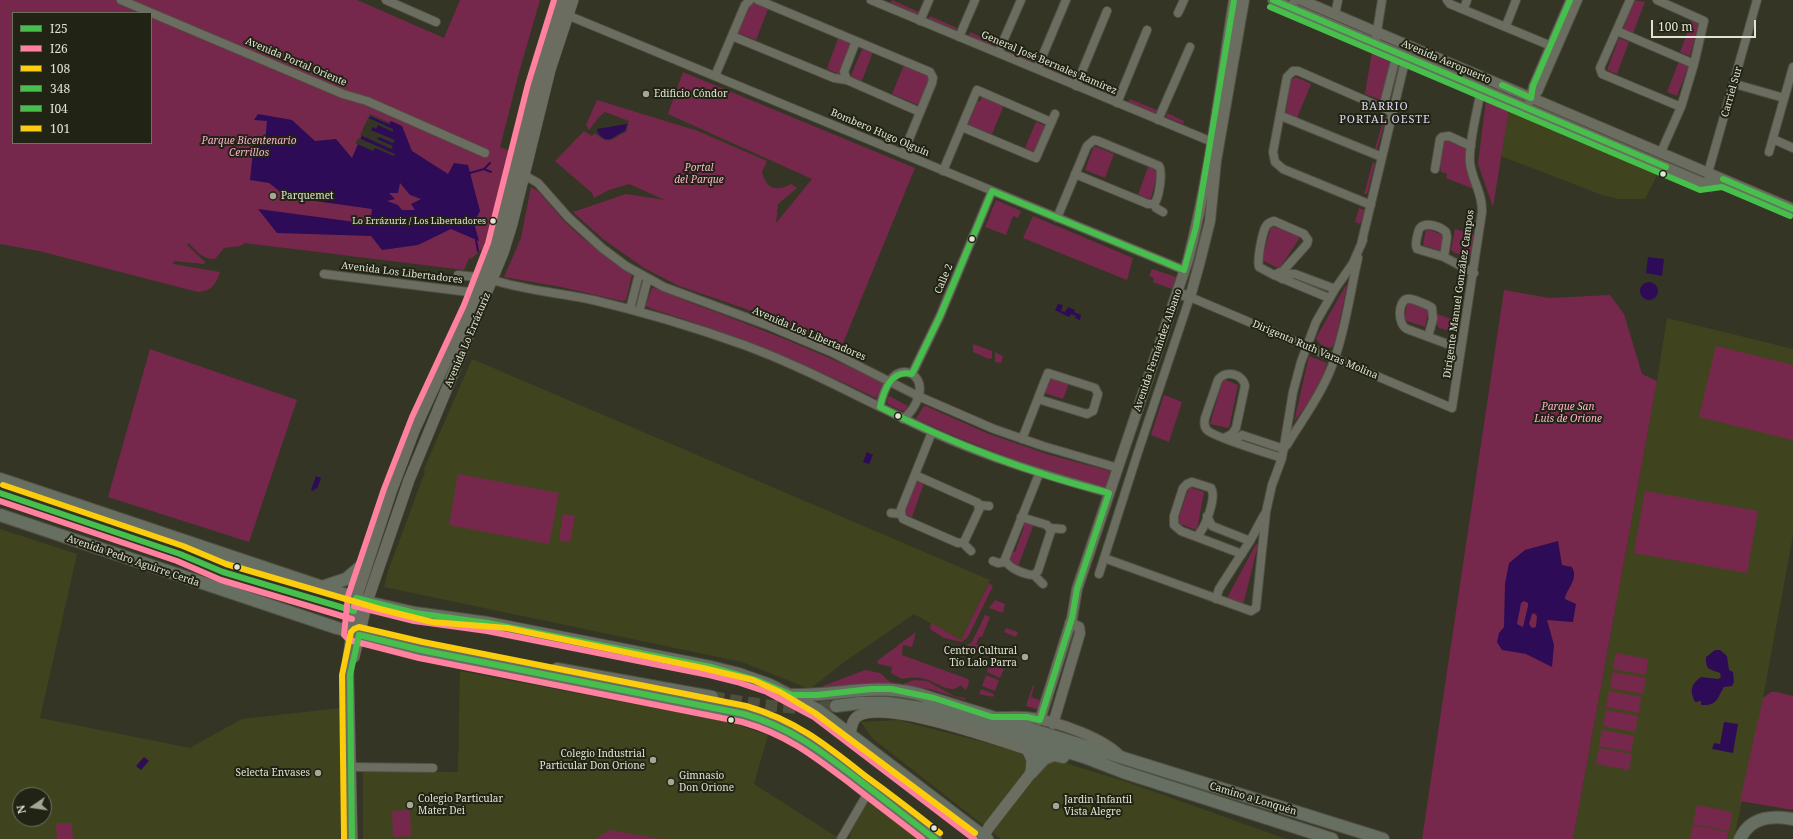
<!DOCTYPE html>
<meta charset="utf-8">
<style>
body{margin:0}
#map{position:relative;width:1793px;height:839px;overflow:hidden;background:#343524;font-family:"Noto Serif",serif}
canvas{display:block}
.legend{position:absolute;left:12px;top:12px;width:140px;height:132px;box-sizing:border-box;background:#212314;border:1px solid #6e7060;margin:0;padding:5px 7px;list-style:none;font-size:12px;color:#e1e4d1}
.legend li{display:flex;align-items:center;gap:8px;height:20px}
.legend b{width:20px;border:1px solid #6e7060}
.north{position:absolute;left:12px;top:787px;width:40px;height:40px;box-sizing:border-box;background:#212314;border:1px solid #6e7060;border-radius:50%;rotate:257deg;font-size:11px;font-weight:700;line-height:16px;text-align:center;color:#e1e4d1}
.north::after{content:'';display:block;margin:auto;width:14px;height:18px;background:#a4a794;clip-path:polygon(50% 0,100% 100%,50% 72%,0 100%)}
.scale{position:absolute;left:1651px;top:20px;width:105px;height:18px;box-sizing:border-box;border:2px solid #e1e4d1;border-top:0;padding-left:5px;font-size:12px;line-height:14px;white-space:nowrap;color:#e1e4d1;-webkit-text-stroke:3px #212314;paint-order:stroke}
</style>
<div id="map">
<canvas width="1793" height="839"></canvas>
<ul class="legend">
<li><b style="height:5px;background:#46bf4c"></b>I25</li>
<li><b style="height:5px;background:#ff809f"></b>I26</li>
<li><b style="height:5px;background:#fccd0d"></b>108</li>
<li><b style="height:5px;background:#46bf4c"></b>348</li>
<li><b style="height:5px;background:#46bf4c"></b>I04</li>
<li><b style="height:5px;background:#fccd0d"></b>101</li>
</ul>
<div class="north">N</div>
<div class="scale">100 m</div>
</div>
<script>
const c = document.querySelector('canvas').getContext('2d');
c.lineJoin = 'round';
function paint(path, color) { c.fillStyle = color; c.fill(path, 'evenodd'); }
function stroke(path, color, width, dash) { c.strokeStyle = color; c.lineWidth = width; c.lineCap = dash ? 'butt' : 'round'; c.setLineDash(dash || []); c.stroke(path); }
function write(font, color, halo, rows, align = 'center') {
  c.font = font + ' "Noto Serif",serif'; c.lineWidth = 4; c.setLineDash([]); c.textBaseline = 'middle'; c.strokeStyle = halo; c.fillStyle = color; for (const [text, x, y, turn = 0] of rows) {
    c.save(); c.translate(x, y); c.rotate((+turn || 0) * Math.PI / 180); c.textAlign = isNaN(turn) ? turn : align; if (halo) c.strokeText(text, 0, 0); c.fillText(text, 0, 0); c.restore();
  }
}
paint(new Path2D(`
 M1376,39L1452,70L1551,115L1716,185L1712,193L1659,171L1645,199H1618L1602,195L1501,156L1509,109L1373,51Z
 M1667,318L1793,349V535L1763,698L1734,839H1573L1657,381Z
 M472,359L990,580L961,640L914,614L843,663L810,689L742,662L384,587L388,571L425,472L424,469Z
 M0,529L77,554L40,718L190,748L242,719L341,708L340,839H0ZM20,795H44V819H20Z
 M460,671L728,722L768,735L754,784L837,837L836,839H363V771L458,772Z
 M898,720L1068,764L1127,782L1286,839H1001L872,738L861,722Z
 M868,801L917,839H849L853,828Z`), '#40441e');
paint(new Path2D(`
 M0,0H357L444,38L460,0H540L520,69L500,147L510,151L483,248L471,259L469,258L464,270L245,243L240,246L224,248L215,259C204,260 196,251 189,243L187,245L205,262L204,264L174,261L173,264L220,272C216,284 212,291 198,292L39,251L0,244ZM13,13H151V143H13Z
 M892,0L919,12L918,15L891,3Z
 M1634,0L1645,2L1633,33L1623,29Z
 M755,3L768,9L756,40L738,33L751,4Z
 M930,16L957,28L955,32L928,20Z
 M1692,20L1699,23L1690,56L1680,52Z
 M970,32L997,44L996,48L969,36Z
 M838,38L851,43L839,74L827,69Z
 M1619,38L1629,42L1617,74L1607,70Z
 M863,47L873,52L861,83L850,78Z
 M1009,48L1036,60L1034,64L1007,52Z
 M1372,52L1390,58L1383,101L1365,94Z
 M1679,61L1689,65L1677,96L1667,92Z
 M904,65L927,76L929,80L918,105L892,94Z
 M1048,65L1075,77L1073,81L1046,69Z
 M683,72L915,168L841,348L746,309L679,286L644,268L603,239L573,212L626,194L665,200L629,184L609,190L594,198L592,193L555,161L584,131L592,136L595,133C611,147 611,138 626,132L629,121L605,112L599,117L589,130L586,125L597,100L698,131L767,161L762,172C766,189 776,192 791,184L797,188L778,204L776,223L812,179L668,114Z
 M1296,77L1311,84L1297,118L1289,116L1286,112L1291,80Z
 M1088,80L1115,92L1114,96L1086,84Z
 M982,97L1004,105L992,134L968,125L977,102L980,101Z
 M1130,99L1157,110L1155,114L1128,102Z
 M1486,99L1509,109L1493,207L1478,164Z
 M1167,113L1184,121L1183,124L1166,117Z
 M1384,117L1386,119L1377,149H1375Z
 M1036,122L1046,126L1035,152L1025,148Z
 M516,136L505,188L501,193Z
 M1446,140L1467,145L1466,167L1474,189L1446,178L1447,174L1441,172L1440,163L1443,142Z
 M1094,146L1114,154L1105,178L1085,170Z
 M1373,162L1375,164L1367,194H1364Z
 M1148,167L1155,169L1157,174L1151,199L1138,195Z
 M531,187L538,191L564,221L578,234L610,260L632,275L626,300L622,301L561,287L504,277L521,238Z
 M996,200L1021,211L1018,218L1013,216L1006,235L985,227Z
 M1359,208L1365,210L1360,224L1355,222Z
 M495,216L496,223L483,262L480,269L476,271L485,250Z
 M1033,216L1133,258L1127,280L1023,238Z
 M1271,226L1301,236L1279,269L1262,260Z
 M1426,229L1444,235L1441,251L1423,245Z
 M1455,229L1475,235L1472,257L1455,253L1451,250Z
 M1152,269L1176,277L1172,289L1153,282L1154,278L1149,276Z
 M1346,285L1347,286L1335,342L1333,346L1329,348L1320,344L1316,338Z
 M652,288C660,288 685,301 694,304C759,328 822,353 884,383L876,398C803,363 729,332 652,309L646,306V304Z
 M1504,290L1549,298L1610,295L1624,314L1642,374L1657,381L1573,839H1422Z
 M1408,301L1428,311L1425,327L1404,320Z
 M1437,314L1462,323L1461,334L1439,328L1436,324Z
 M973,344L992,351V358L989,359L973,352Z
 M1716,346L1793,365V440L1699,417Z
 M150,349L297,400L249,542L108,497Z
 M995,352L1003,356L1001,363L995,362Z
 M1309,356L1327,363L1320,386L1294,422Z
 M1050,377L1069,383L1063,399L1045,393Z
 M1223,379L1238,385L1229,428L1210,424Z
 M1164,395L1182,402L1169,442L1151,435Z
 M889,396L908,406L905,411H902L888,404L887,401Z
 M926,406L989,434L1050,455L1110,471L1106,487C1040,471 978,447 916,419L923,407Z
 M458,474L559,493L549,544L449,525Z
 M915,479L924,483L912,517L902,513Z
 M1189,487L1204,492L1197,530L1177,523Z
 M1645,491L1758,511L1747,573L1634,553Z
 M563,514L575,516L570,542L559,540Z
 M1024,520L1034,524L1018,566L1007,562L1011,552H1015L1024,527L1021,526Z
 M1256,544L1258,545L1243,605L1227,599V598Z
 M989,583L993,586L968,637L962,642L944,638L930,629L931,623L961,640Z
 M995,600L1005,604L1003,613L989,608Z
 M985,615L990,617L982,637H979L976,644L981,646L978,653L963,648L972,642Z
 M1006,628L1018,632L1016,637L1004,632Z
 M916,632L912,647L903,645L902,655L968,679L969,683L966,690L960,685C952,696 935,681 925,679C917,677 911,677 902,679L891,673L892,667L878,664L877,661Z
 M1616,653L1648,659L1646,675L1613,669Z
 M990,664L1004,669L1000,678L987,672Z
 M865,670L880,673L890,682L903,684L914,680L927,681L954,696L965,698V700L929,689L906,686L822,689L823,686Z
 M1613,672L1646,678L1643,694L1610,688Z
 M986,675L999,680L995,691L982,686Z
 M1033,685L1034,686L1031,697L1042,701L1040,710L1026,706Z
 M981,689L994,694L993,697L979,694Z
 M1609,691L1641,697L1639,713L1606,707Z
 M1771,692H1777L1793,696V810L1740,801L1763,698Z
 M1606,710L1638,716L1635,732L1603,726Z
 M1602,730L1634,736L1631,752L1599,746Z
 M1599,748L1632,754L1629,770L1596,764Z
 M1697,805L1732,812L1729,831L1693,824Z
 M410,810L411,836L393,837L392,811Z
 M58,823H70L72,825L73,839H57L56,825Z
 M1693,825L1728,832L1727,839H1690Z
 M610,830L661,839H595Z`), '#76284c');
paint(new Path2D(`
 M258,114L292,120L315,141L336,139L352,158L370,116L389,124L391,121L402,126L412,151L448,174L454,163L468,165L480,211L474,223L479,241L451,229L418,245L382,250L371,236L277,233L258,209L370,224L372,209L287,197L269,183L250,180L254,141L265,142L267,121L254,120ZM400,183L410,195L421,199L411,204L415,210H402L398,205L387,201L395,199L389,193H398Z
 M627,124L625,131C617,133 610,144 602,137C599,135 598,133 597,129Z
 M1648,257L1664,259L1662,276L1646,273Z
 M1640 291a9 9 0 1 1 18 0a9 9 0 1 1-18 0Z
 M1058,304L1063,305L1061,311L1065,312L1068,307L1075,310L1074,312L1081,315L1080,320L1075,318L1076,316L1071,314L1069,317L1055,310Z
 M867,452L873,455L869,464L863,462Z
 M316,476L321,478L317,489L315,488L314,491L311,490Z
 M1558,541L1562,565L1572,567C1579,580 1566,589 1565,599L1576,604L1573,622L1547,620L1554,645L1552,667L1526,654L1502,650L1497,642L1499,633L1504,627L1505,584L1509,563L1525,550ZM1524,601L1528,603V606L1523,627L1517,624L1521,603ZM1534,613L1537,616L1536,627L1532,628L1529,624L1532,614Z
 M1715,650H1720L1727,656L1729,670L1733,672L1734,682L1732,686L1724,687C1717,697 1719,706 1701,705V701L1695,702C1689,691 1691,684 1701,677L1718,679L1721,677L1720,673C1711,669 1705,671 1706,657Z
 M1724,722L1738,724L1733,753L1712,749L1714,743L1720,744Z
 M144,757L149,761L141,770L136,766Z`), '#2d0b57');
paint(new Path2D(`
 M370,114L388,122L391,121L389,124L370,116L369,118L393,129V132L378,125L376,129L373,127L371,130L395,140L393,143L379,137L377,139L393,146L391,149L360,135Z
 M359,138L395,154L394,156L375,148L373,151L355,143Z`), '#343524');
stroke(new Path2D(`
 M484,169L491,172
 M470,173L484,169L490,163
 M476,240L478,251`), '#2d0b57', 2);
stroke(new Path2D(`
 M712,697C754,704 793,711 836,706`), '#4e4f3e', 12, [12, 6]);
const minor = new Path2D(`
 M121,0L343,94L367,101L485,153
 M386,0L436,22
 M758,0L930,72L933,78L932,83L903,154
 M871,0L1217,144
 M1447,0L1450,4L1556,48
 M1630,0L1600,68L1602,74L1681,107
 M1657,0L1704,21L1694,64L1681,107L1661,152
 M1290,8L1295,0
 M1464,8L1467,0
 M1178,13L1184,0
 M567,15L1184,270
 M1335,15L1338,0
 M920,21L929,0
 M1506,26L1516,0
 M1617,31L1694,64
 M732,36L834,78L847,80
 M959,37L975,0
 M856,41L844,72L847,80L920,112
 M1375,44L1382,0
 M998,53L1021,0
 M1037,69L1066,0
 M715,76L745,5L750,0
 M1735,84L1784,98
 M1076,86L1107,11
 M1531,98L1538,92L1578,0
 M1117,103L1147,30
 M1529,103L1533,86L1570,0
 M1383,108L1397,53
 M1281,116L1382,157
 M1158,120L1190,47
 M962,127L1036,158L1055,114
 M1773,139L1793,148
 M1769,152L1793,67
 M1435,169L1440,139L1442,137L1449,136L1471,146
 M943,171L977,90L1051,122
 M1708,173L1757,0
 M1075,174L1148,204H1154
 M524,175L538,183L568,217L602,248L626,266L664,287L767,325L831,352L918,396L994,429L1043,446L1118,468
 M1154,204L1156,208L1163,212
 M1371,205L1283,169L1275,162L1273,152L1287,77L1293,71H1298L1392,112
 M1057,218L1087,146L1094,140L1098,141L1159,166C1163,172 1159,199 1154,204
 M1361,245L1406,57
 M1444,257L1447,237L1446,232C1441,227 1426,221 1420,228C1418,230 1418,234 1417,237C1416,242 1415,245 1417,249L1444,257L1474,273
 M324,274L477,293
 M458,275L484,278
 M1274,275L1283,271L1307,244L1308,240L1304,234L1274,221C1270,222 1268,223 1266,226C1262,233 1257,260 1259,267L1274,275L1329,298
 M1282,279L1287,274H1295L1335,289
 M493,280C523,290 561,293 593,300C644,312 694,327 744,345C809,369 869,403 932,432C989,458 1048,476 1109,493
 M630,309L639,274
 M639,312L648,278
 M1428,337L1433,319L1432,308C1429,305 1424,304 1420,302C1417,301 1411,298 1407,299C1398,301 1397,324 1407,329L1461,349
 M912,374L940,316L992,191
 M880,407C883,392 892,365 912,374C928,385 916,409 903,419
 M1224,438L1232,434L1236,428L1245,386C1243,374 1226,369 1218,380L1205,418C1204,423 1204,427 1207,430C1213,437 1270,454 1282,458
 M1022,439C1031,417 1039,395 1048,373L1095,388L1098,394L1093,411L1087,414L1038,399
 M1233,441L1242,435L1284,449
 M1287,445C1302,420 1319,398 1330,371C1344,338 1350,293 1358,258
 M915,475L978,503L979,510L964,542L958,543L903,519L901,514V509L932,432
 M979,505L989,506
 M891,513L901,514
 M1207,516L1212,526L1250,541
 M1021,517L1047,525L1051,531L1038,571L1034,575C1026,575 1007,568 1005,559L1039,474
 M1051,528L1062,529
 M1197,536C1205,529 1217,497 1211,488L1192,482L1187,484L1183,488L1174,516V525L1181,531L1242,554
 M963,543L971,551
 M1104,558L1251,611L1256,608L1266,512L1272,485L1282,458L1293,392L1301,362L1316,322L1335,289L1353,263L1363,240
 M993,561L998,563L1005,562
 M1099,574L1138,452L1190,297L1452,408L1482,212C1483,194 1472,180 1470,163C1468,144 1478,109 1481,89
 M1034,575L1043,584
 M1216,599L1219,589L1250,541L1264,515
 M351,767L433,768
 M841,839L870,789`);
const tertiary = new Path2D(`
 M1273,0L1703,183L1721,179
 M1301,0L1793,209
 M1177,293L1190,297L1199,265L1210,221L1216,161L1244,0
 M999,717C1010,717 1022,716 1033,718C1057,722 1105,738 1121,757
 M1040,720L1072,618L1077,589L1188,260C1210,175 1220,87 1234,0
 M1053,724L1080,633L1079,627L1070,623`);
const secondary = new Path2D(`
 M354,657L367,602L409,480L503,253L512,224L550,70L573,0
 M850,735C851,728 852,720 858,716C887,700 994,739 1027,749L1032,760L1031,773L989,827L982,839
 M352,839L348,661L356,598L391,492L414,431L477,293L496,245L536,86L562,0`);
const primary = new Path2D(`
 M0,479L367,602L415,613L488,623L711,667L739,674L770,685L818,710L987,839
 M0,515L337,628L421,650L744,714C769,721 792,731 814,746L935,839
 M322,587L346,579L367,561
 M557,669L712,697
 M793,695C838,696 873,683 918,694L1383,839
 M836,706L860,703H887L928,709L1084,757L1123,772L1332,839
 M1027,749L1063,757
 M1031,773L1044,759L1053,755
 M1740,839C1750,817 1771,815 1793,819`);
stroke(minor, '#4e5041', 10);
stroke(tertiary, '#4e5041', 12);
stroke(secondary, '#4e5041', 12);
stroke(primary, '#4e5041', 14);
stroke(minor, '#6b6d60', 8);
stroke(tertiary, '#6b6d60', 10);
stroke(secondary, '#6b6d60', 11);
stroke(primary, '#676f62', 12);
stroke(new Path2D(`
 M1273,0L1666,167
 M1502,85L1531,98L1533,86L1570,0
 M1723,179L1793,209
 M0,493L180,554L223,572L354,611L356,598L415,613L488,623L711,667L759,681L792,695H817L871,689H891L934,698L992,717H1027L1040,720L1072,618L1077,589L1109,493C1029,473 953,444 880,407C884,390 891,369 912,374L940,316L992,191L1184,270L1196,227L1234,0`), '#46bf4c', 6);
stroke(new Path2D(`
 M554,0L528,84L488,243L464,305L412,417L384,489L348,596L344,635L349,640L419,658L742,722C788,735 815,757 852,785C875,803 899,821 922,839
 M0,501L177,561L221,580L352,619
 M354,606L414,621L487,631L709,675L737,682L767,692L814,717L974,839`), '#ff809f', 6);
stroke(new Path2D(`
 M3,485L183,546L226,564L380,609L432,622L507,628L703,668L753,680L780,692L815,713L975,833`), '#fccd0d', 6);
stroke(new Path2D(`
 M1270,7L1700,190L1722,187L1790,216`), '#46bf4c', 6);
stroke(new Path2D(`
 M352,839L350,675L359,635L421,650L744,714C792,728 821,751 860,781C885,800 910,820 935,839`), '#46bf4c', 6);
stroke(new Path2D(`
 M344,839L342,675L351,632L354,629L359,627L423,642L746,706C795,720 825,744 864,775C890,794 915,813 940,833`), '#fccd0d', 6);
for (const [x, y, r, color] of [
 [646,94,4,"#a4a794"],
 [1663,174,3.5,"#e1e4d1"],
 [273,196,4,"#a4a794"],
 [493,221,3.5,"#e1e4d1"],
 [972,239,3.5,"#e1e4d1"],
 [898,416,3.5,"#e1e4d1"],
 [237,567,3.5,"#e1e4d1"],
 [1025,657,4,"#a4a794"],
 [731,720,3.5,"#e1e4d1"],
 [653,760,4,"#a4a794"],
 [318,773,4,"#a4a794"],
 [671,782,4,"#a4a794"],
 [410,805,4,"#a4a794"],
 [1056,806,4,"#a4a794"],
 [934,828,3.5,"#e1e4d1"]
]) { const dot = new Path2D(); dot.arc(x, y, r, 0, 2 * Math.PI); c.fillStyle = color; c.fill(dot); stroke(dot, '#212314', 1.5); }
write('9px', '#e1e4d1', '#212314', [
 ["Lo Errázuriz / Los Libertadores",486,221]
], 'right');
write('10px', '#e1e4d1', '#212314', [
 ["Avenida Portal Oriente",296,62,23],
 ["Avenida Aeropuerto",1446,62,23],
 ["General José Bernales Ramírez",1049,63,23],
 ["Carriel Sur",1732,92,-74],
 ["Bombero Hugo Olguín",880,133,23],
 ["Avenida Los Libertadores",402,273,7],
 ["Calle 2",944,279,-67],
 ["Dirigente Manuel González Campos",1459,294,-82],
 ["Avenida Los Libertadores",809,334,23],
 ["Avenida Lo Errázuriz",468,340,-67],
 ["Avenida Fernández Albano",1158,350,-71],
 ["Dirigenta Ruth Varas Molina",1315,350,23],
 ["Avenida Pedro Aguirre Cerda",133,561,19],
 ["Camino a Lonquén",1253,799,17]
]);
write('10px', '#e1e4d1', '#212314', [
 ["Edificio Cóndor",654,94],
 ["Parquemet",281,196],
 ["Centro Cultural",1017,651,"right"],
 ["Tío Lalo Parra",1017,663,"right"],
 ["Colegio Industrial",645,754,"right"],
 ["Particular Don Orione",645,766,"right"],
 ["Selecta Envases",310,773,"right"],
 ["Gimnasio",679,776],
 ["Don Orione",679,788],
 ["Colegio Particular",418,799],
 ["Mater Dei",418,811],
 ["Jardin Infantil",1064,800],
 ["Vista Alegre",1064,812]
], 'left');
write('italic 10px', '#ffb1cf', '#212314', [
 ["Parque Bicentenario",249,141],
 ["Cerrillos",249,153],
 ["Portal",699,168],
 ["del Parque",699,180],
 ["Parque San",1568,407],
 ["Luis de Orione",1568,419]
]);
c.letterSpacing = '1px';
write('11px', '#ded8f5', '#212314', [
 ["BARRIO",1385,107],
 ["PORTAL OESTE",1385,120]
]);
c.letterSpacing = '0px';
</script>
